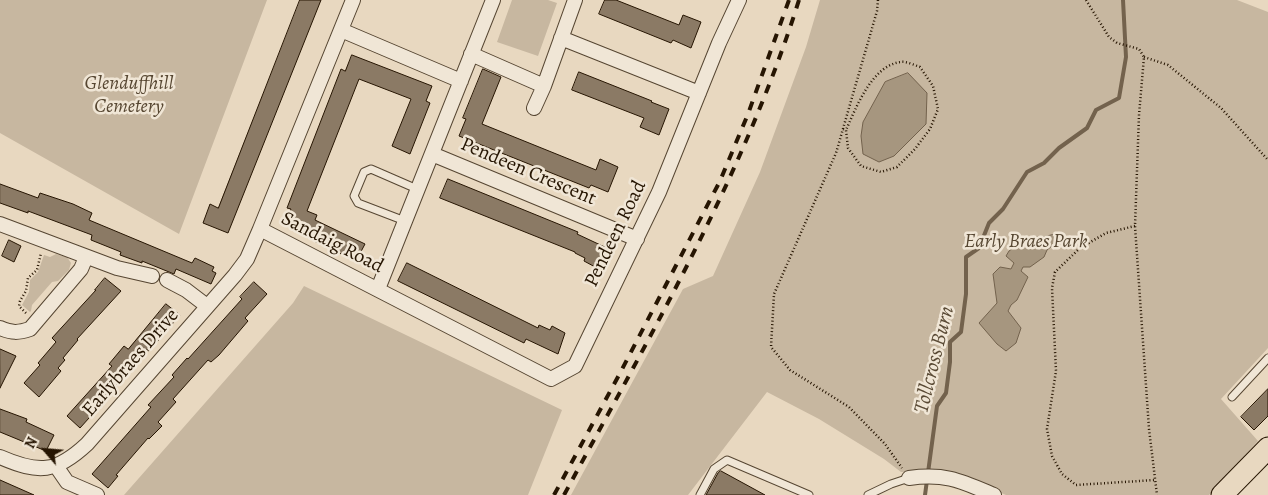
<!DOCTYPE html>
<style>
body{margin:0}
#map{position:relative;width:1268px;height:495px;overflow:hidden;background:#e8d8c0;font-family:Alegreya,serif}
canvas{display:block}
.north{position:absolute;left:20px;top:425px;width:50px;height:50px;-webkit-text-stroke:4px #f0e6d6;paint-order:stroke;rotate:297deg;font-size:14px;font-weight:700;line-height:20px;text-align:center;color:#261502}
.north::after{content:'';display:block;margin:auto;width:18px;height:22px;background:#261502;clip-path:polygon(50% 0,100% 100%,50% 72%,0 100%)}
</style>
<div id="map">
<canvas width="1268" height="495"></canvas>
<div class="north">N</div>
</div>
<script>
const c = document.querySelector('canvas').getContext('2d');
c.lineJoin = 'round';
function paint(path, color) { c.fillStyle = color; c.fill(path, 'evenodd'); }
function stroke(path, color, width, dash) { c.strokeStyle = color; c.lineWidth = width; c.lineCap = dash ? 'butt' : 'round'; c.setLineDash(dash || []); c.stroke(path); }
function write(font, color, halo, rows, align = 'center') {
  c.font = font + ' Alegreya,serif'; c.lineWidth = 5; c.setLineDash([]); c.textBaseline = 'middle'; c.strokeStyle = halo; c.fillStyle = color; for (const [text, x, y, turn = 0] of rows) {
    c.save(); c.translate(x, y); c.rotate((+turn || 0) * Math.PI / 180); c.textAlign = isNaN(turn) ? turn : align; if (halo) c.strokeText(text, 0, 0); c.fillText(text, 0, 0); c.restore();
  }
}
paint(new Path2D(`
 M0,0H267L179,234L0,133Z
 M512,0H548L557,3L538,56L497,42Z
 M820,0H1237L1268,12V348L1221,399L1258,441L1209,495H1006L950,471L901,472L884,459L819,419L767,392L688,495H571L683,289L713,276L760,172L806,47Z
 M56,254L67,257L71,263L69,270L58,281L52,282L32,305L31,311L30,312L22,305L29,292L30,280L38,272L44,255L50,257Z
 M304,286L562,410L528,495H124L293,303Z`), '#c7b7a0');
const water = new Path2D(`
 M908,73L927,93L926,124L894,156L879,162L863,154L861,136L863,122L885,82Z
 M1056,234L1058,241L1047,250L1044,257L1030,267H1023L1021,271L1028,277L1017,300L1011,305L1008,311L1021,328L1016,343L1006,351L997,344L979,323L997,303L993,274L1000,267L1011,269L1014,263L1006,256L1009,251L1028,237H1043Z`);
paint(water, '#a6967f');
stroke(water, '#73624d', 1);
stroke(new Path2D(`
 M925,495L937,406L946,393L950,362V342L961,332L966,294V257L979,248L989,223L1003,209L1027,172L1044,163L1059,148L1087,128L1096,110L1119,98L1126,57L1123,0`), '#73624d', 4);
const building = new Path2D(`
 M300,0H321L228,233L203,223L210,204L218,208Z
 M605,0H616L679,25L683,15L701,22L691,48L673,40L671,43L599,14Z
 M352,55L432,86L426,101L430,103L410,154L392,146L411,99L359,79L307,211L317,215L315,220L365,244L356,261L314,241L316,236L285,224L291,209L287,208L341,69L345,71Z
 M483,69L501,77L482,124L596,170L600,159L618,167L608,192L591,185L589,188L459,136L466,119L463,118Z
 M579,72L652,101L651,102L669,109L659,135L640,127L644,118L572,90Z
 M448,179L578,232L577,234L609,249L597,268L584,261L585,258L575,253V252L440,198Z
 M0,184L38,198L40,193L73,204L92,213L89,220L192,263L195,258L214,267L212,271L216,273L211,284L176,269L174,274L142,261V263L120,255L121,252L91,240L92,235L28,211V213L0,203Z
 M9,240L21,246L14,262L2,256Z
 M407,263L538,328L539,325L550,330L552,326L565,333L558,354L526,339L524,343L398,281Z
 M105,278L121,291L77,339L78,340L63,358L65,360L58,368L61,371L39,397L24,383L40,365L38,363L56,342L52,338L96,290H95Z
 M254,282L267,294L245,318L248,321L219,355L211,362L208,360L173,399L176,402L158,422L162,426L149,439L148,438L116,475L118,476L108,488L92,474L151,407L148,405L174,377L172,375L187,358L188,359L242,299L240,297Z
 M166,304L180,315L149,351L146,349L115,386L117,387L80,428L67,416L112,366L109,364L124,346L128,349Z
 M0,349L16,356L0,388Z
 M1268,389V416L1254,430L1241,417Z
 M0,409L27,419L26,422L54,435L46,451L0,432Z
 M721,471L765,495H706L718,473Z
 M0,480L34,495H0Z`);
paint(building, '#8b7a65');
stroke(building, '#261502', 1);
const service = new Path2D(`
 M405,221L358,203L354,196L364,172L371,169L417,189
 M1232,397L1268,358
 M700,495L714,469L727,460L809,495
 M868,495L891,484L909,478`);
const minor = new Path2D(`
 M353,0L260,229L551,379L575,366L659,192L719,43L739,0
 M341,30L461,81
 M561,38L699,93
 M471,54L544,86
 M534,108L544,86L575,0
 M432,154L637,239
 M0,224L117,268L152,276
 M167,280L186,290L207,306
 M378,289L493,0
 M0,328C12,333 18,333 30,329L81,269L86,257
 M0,457C39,474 56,473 87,444L235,275L247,259L260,229
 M56,466L67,482L97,495
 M909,478C946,473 961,481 994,495`);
const primary = new Path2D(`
 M1222,495L1268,448`);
stroke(service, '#564632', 9);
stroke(minor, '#564632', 16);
stroke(primary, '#261502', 23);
stroke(new Path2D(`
 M878,0L877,11L836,153L774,294L771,347L790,370L849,407L885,444L902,468
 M1086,0L1109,37L1117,43L1139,49L1144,57L1139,115L1135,226L1149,429L1157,495
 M1144,57L1168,65L1221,108L1268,160
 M843,129L846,130L848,148L861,166L881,172L897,167L915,149L930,129L938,109L933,86L920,67C914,65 906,61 901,62C872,65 856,108 846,130
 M1135,226L1106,233L1080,248L1055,272L1052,288L1056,371L1047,429L1052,456L1062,474L1076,485L1155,480
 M26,313L19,306L20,301L26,291L28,278L37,270L41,253`), '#261502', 2.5, [1, 2.5]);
stroke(service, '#f0e6d6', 7);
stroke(minor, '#f0e6d6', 14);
stroke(primary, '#e8d8c0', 21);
stroke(new Path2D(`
 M554,495L619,375L720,181L748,114L789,0
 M564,495C651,334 744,175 799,0`), '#261502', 4, [9, 9]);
write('italic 20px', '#564631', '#f0e6d6', [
 ["Glenduffhill",129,84],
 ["Cemetery",129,107],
 ["Early Braes Park",1026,242]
]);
write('20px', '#261502', '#f0e6d6', [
 ["Pendeen Crescent",528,172,23],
 ["Pendeen Road",616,234,-64],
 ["Sandaig Road",332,243,27],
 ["Earlybraes Drive",131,363,-49]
]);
write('italic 21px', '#594934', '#f0e6d6', [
 ["Tollcross Burn",935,360,-76]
]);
</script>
